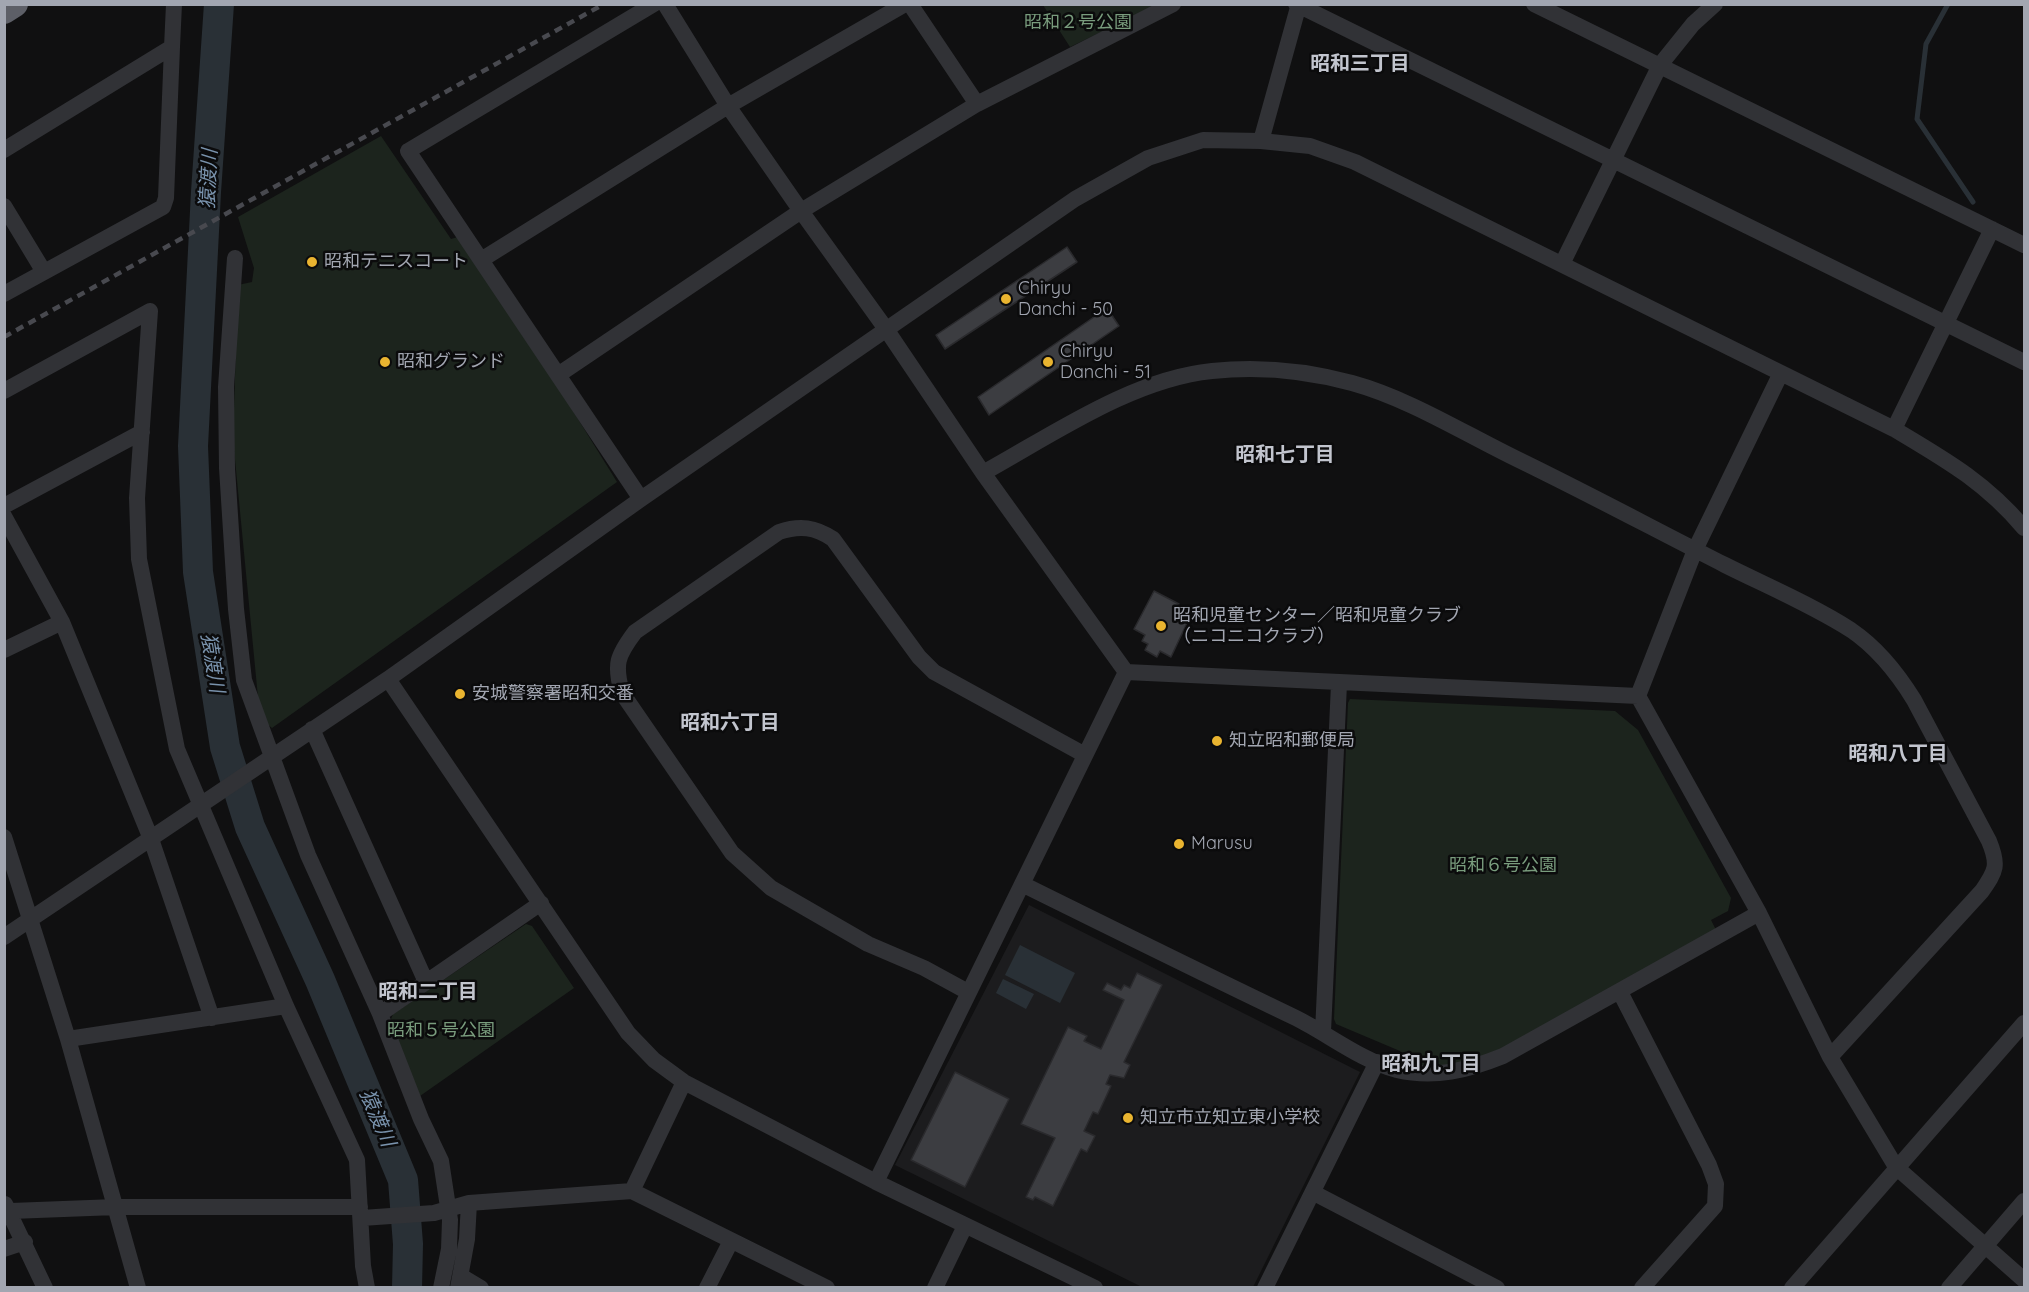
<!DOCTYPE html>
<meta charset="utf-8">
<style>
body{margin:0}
#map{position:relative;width:2029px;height:1292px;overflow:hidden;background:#101011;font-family:Quicksand,sans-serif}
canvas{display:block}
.frame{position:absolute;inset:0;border:6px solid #a2a6b1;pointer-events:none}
</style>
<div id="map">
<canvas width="2029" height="1292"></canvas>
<div class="frame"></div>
</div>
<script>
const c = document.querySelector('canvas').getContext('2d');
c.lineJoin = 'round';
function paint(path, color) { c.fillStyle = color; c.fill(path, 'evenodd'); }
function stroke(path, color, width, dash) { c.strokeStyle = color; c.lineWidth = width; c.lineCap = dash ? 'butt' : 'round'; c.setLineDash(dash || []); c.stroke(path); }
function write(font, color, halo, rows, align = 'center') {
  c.font = font + ' Quicksand,"Noto Sans JP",sans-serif'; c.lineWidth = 5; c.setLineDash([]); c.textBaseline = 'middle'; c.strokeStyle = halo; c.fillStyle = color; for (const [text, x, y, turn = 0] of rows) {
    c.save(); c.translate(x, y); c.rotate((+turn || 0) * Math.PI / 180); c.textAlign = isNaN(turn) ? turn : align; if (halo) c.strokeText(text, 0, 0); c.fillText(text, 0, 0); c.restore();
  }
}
paint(new Path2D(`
 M1029,905L1360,1072L1253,1287H1142L895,1165Z`), '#1c1c1e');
paint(new Path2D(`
 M1043,5H1157L1070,47Z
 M381,136L451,239L464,235L617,482L272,728L260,718L233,439L238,285L252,282L254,268L238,217Z
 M1350,699L1615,711L1638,730L1731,898L1728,911L1711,920L1716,930L1502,1050L1463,1065L1429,1067L1399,1063L1400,1051L1336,1024L1334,1019L1348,703Z
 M526,924L532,926L574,988L420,1096L390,1022L393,1014Z`), '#1c241d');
paint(new Path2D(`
 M1020,945L1075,973L1060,1003L1005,975Z
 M1003,979L1034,994L1026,1009L996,993Z`), '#293036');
stroke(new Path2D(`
 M1948,4L1926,44L1917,119L1973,202`), '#293036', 5);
stroke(new Path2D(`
 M219,4L206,192L193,446L198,572L225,747L250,827L320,980L403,1180L408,1244L407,1288`), '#293036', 30);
const building = new Path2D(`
 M1067,247L1077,262L945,349L936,335Z
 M1107,308L1119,326L989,415L978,397Z
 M1154,591L1179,604L1173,616L1187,623L1171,657L1160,651L1157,657L1145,650L1148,644L1142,641L1145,635L1134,629Z
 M1137,973L1162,985L1124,1062L1130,1065L1124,1078L1110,1075L1106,1084L1111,1086L1098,1114L1093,1112L1084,1131L1095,1136L1087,1152L1081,1149L1053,1206L1035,1197L1033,1200L1026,1197L1055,1138L1021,1124L1068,1027L1087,1036L1084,1041L1101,1049L1124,1000L1103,990L1107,983L1121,990L1124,985L1130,988Z
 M955,1072L1009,1099L965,1187L911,1160Z`);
paint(building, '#3c3d41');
stroke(building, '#2a2a2d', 1.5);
stroke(new Path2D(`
 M665,4L728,106L801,211L886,329L983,473L1126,672L1638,696
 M910,4L977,104
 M1296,4L2024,362
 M1534,4L2024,245
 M1261,141L1299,4
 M4,150L172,47L174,4
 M4,206L44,272
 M235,258L226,387L227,468L236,609L244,680L308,855L380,1014L421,1119L441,1161L450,1220L449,1249L441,1288
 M481,260L728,106L905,4
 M1562,264L1660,65L1693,24L1715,4
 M4,294L163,207L166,198L172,47
 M150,311L137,498L139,559L177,749L286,1006L357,1160L363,1266L367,1288
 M558,375L801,211L977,104L1173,4
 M4,391L150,311
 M1894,429L1992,229
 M983,473C1052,435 1132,379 1212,371C1258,366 1308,371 1352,383C1410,399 1465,434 1519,460C1589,494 1656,530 1725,565C1767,586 1812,605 1851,630C1876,647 1898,674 1914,700L1989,841C1999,865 1996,871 1982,891L1830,1057
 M641,499L408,151L654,4
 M4,506L142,432
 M4,516L62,622L151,839L212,1018
 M4,650L62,622
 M388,679L628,1033L654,1060L684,1082L876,1182L1095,1288
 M1638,696L1695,550L1780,375
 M1638,696L1759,913
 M312,729L426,982
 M4,837L68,1039L138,1288
 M1022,884C1113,929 1204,974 1296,1018C1328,1034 1362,1061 1397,1070C1435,1079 1468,1070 1503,1056L1759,913L1830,1057L1896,1167L2024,1280
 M4,937L388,679L641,499L1075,199L1148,158L1203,140L1261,141L1310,146L1355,162L1894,429C1946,460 1985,482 2024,528
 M968,992L924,968L868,944L771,888L732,853L622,693C614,664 617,656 635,632L779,532C800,525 815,527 833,539L919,657L934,672L1085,755
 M1620,992L1709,1165L1716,1184L1715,1206L1642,1288
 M380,1014L541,903
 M1323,1032L1339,684
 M68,1039L286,1006
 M876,1182L1126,672
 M632,1191L684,1082
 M1314,1193L1497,1288
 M5,1204L45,1288
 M11,1211L116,1207H360
 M362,1218L434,1213L469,1203L632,1191L827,1288
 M4,1249L25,1242
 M461,1276L481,1288
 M458,1288L467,1239L469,1203
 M707,1288L731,1241
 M935,1288L965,1226
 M1265,1288L1377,1062
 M1792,1288L2024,1023
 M1949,1288L2024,1201`), '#313236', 16);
stroke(new Path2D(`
 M4,11L15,4`), '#5d5f67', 26);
stroke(new Path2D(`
 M4,337L604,4`), '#48494f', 4.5, [8, 6]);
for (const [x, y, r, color] of [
 [312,262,6,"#e9b430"],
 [1006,299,6,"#e9b430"],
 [385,362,6,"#e9b430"],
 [1048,362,6,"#e9b430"],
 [1161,626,6,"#e9b430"],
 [460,694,6,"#e9b430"],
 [1217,741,6,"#e9b430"],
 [1179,844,6,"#e9b430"],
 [1128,1118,6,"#e9b430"]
]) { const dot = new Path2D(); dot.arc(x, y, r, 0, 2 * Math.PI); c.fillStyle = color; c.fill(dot); stroke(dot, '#0b0b0c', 2); }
write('18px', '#799c7d', '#0b0b0c', [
 ["昭和２号公園",1078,23],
 ["昭和６号公園",1503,866],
 ["昭和５号公園",441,1031]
]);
write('18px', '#a2a6b1', '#0b0b0c', [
 ["昭和テニスコート",324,262],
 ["Chiryu",1018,289],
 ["Danchi - 50",1018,310],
 ["Chiryu",1060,352],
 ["Danchi - 51",1060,373],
 ["昭和グランド",397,362],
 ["昭和児童センター／昭和児童クラブ",1173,616],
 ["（ニコニコクラブ）",1173,637],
 ["安城警察署昭和交番",472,694],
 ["知立昭和郵便局",1229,741],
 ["Marusu",1191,844],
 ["知立市立知立東小学校",1140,1118]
], 'left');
write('bold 20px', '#c2c5ce', '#0b0b0c', [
 ["昭和三丁目",1360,64],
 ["昭和七丁目",1285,455],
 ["昭和六丁目",730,723],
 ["昭和八丁目",1898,754],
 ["昭和二丁目",428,992],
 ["昭和九丁目",1431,1064]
]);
write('italic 20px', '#7992ac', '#0b0b0c', [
 ["猿渡川",209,179,-87],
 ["猿渡川",212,663,81],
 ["猿渡川",377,1118,67]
]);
</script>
